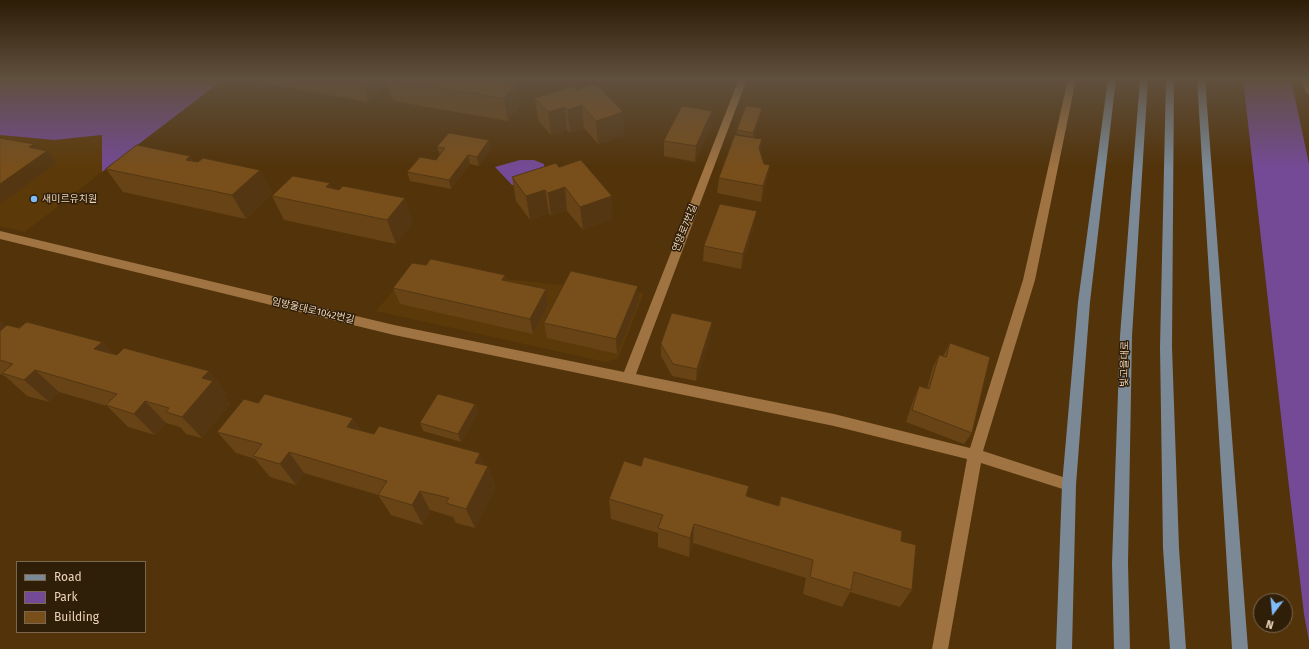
<!DOCTYPE html>
<meta charset="utf-8">
<style>
body{margin:0}
#map{position:relative;width:1309px;height:649px;overflow:hidden;background:#52330a;font-family:"Fira Sans",sans-serif}
canvas{display:block}
.legend{position:absolute;left:16px;top:561px;width:130px;height:72px;box-sizing:border-box;background:#2f1e08;border:1px solid #7b6750;margin:0;padding:5px 7px;list-style:none;font-size:12px;color:#ecd4bb}
.legend li{display:flex;align-items:center;gap:8px;height:20px}
.legend b{width:20px;border:1px solid #7b6750}
.north{position:absolute;left:1253px;top:593px;width:40px;height:40px;box-sizing:border-box;background:#2f1e08;border:1px solid #7b6750;border-radius:50%;rotate:196deg;font-size:11px;font-weight:700;line-height:16px;text-align:center;color:#ecd4bb}
.north::after{content:'';display:block;margin:auto;width:14px;height:18px;background:#7ebdf9;clip-path:polygon(50% 0,100% 100%,50% 72%,0 100%)}
</style>
<div id="map">
<canvas width="1309" height="649"></canvas>
<ul class="legend">
<li><b style="height:5px;background:#7a8995"></b>Road</li>
<li><b style="height:11px;background:#744a96"></b>Park</li>
<li><b style="height:11px;background:#784e1a"></b>Building</li>
</ul>
<div class="north">N</div>
</div>
<script>
const c = document.querySelector('canvas').getContext('2d');
c.lineJoin = 'round';
function paint(path, color) { c.fillStyle = color; c.fill(path, 'evenodd'); }
function stroke(path, color, width, dash) { c.strokeStyle = color; c.lineWidth = width; c.lineCap = dash ? 'butt' : 'round'; c.setLineDash(dash || []); c.stroke(path); }
function write(font, color, halo, rows, align = 'center') {
  c.font = font + ' "Fira Sans","Noto Sans KR",sans-serif'; c.lineWidth = 3; c.setLineDash([]); c.textBaseline = 'middle'; c.strokeStyle = halo; c.fillStyle = color; for (const [text, x, y, turn = 0] of rows) {
    c.save(); c.translate(x, y); c.rotate((+turn || 0) * Math.PI / 180); c.textAlign = isNaN(turn) ? turn : align; if (halo) c.strokeText(text, 0, 0); c.fillText(text, 0, 0); c.restore();
  }
}
paint(new Path2D(`
 M0,135L54,140L102,135V172L25,232L0,226Z
 M410,270L644,293L618,359L605,362L376,311Z`), '#5c3908');
paint(new Path2D(`
 M0,79H224L102,172V135L54,140L0,135Z
 M1243,79H1291L1309,164V641L1304,614L1289,487Z
 M520,160H534L544,164L545,174L536,182L512,185L495,167Z`), '#744a96');
paint(new Path2D(`
 M739,79H747L636,374L834,414L970,448L1023,280L1068,79H1076L1035,280L983,451L1069,479L1074,480L1076,485L1074,490L1069,491L981,463L948,649H932L967,459L834,426L394,335L0,239V231L394,325L624,372Z
 M1302,79H1309V94L1305,91Z`), '#9f7342');
paint(new Path2D(`
 M1108,79H1116L1090,302L1076,485L1072,649H1056L1062,485L1078,302Z
 M1140,79H1148L1132,336L1128,563L1130,649H1114L1112,563L1120,336Z
 M1166,79H1174L1172,347L1179,548L1186,649H1170L1163,548L1160,347Z
 M1197,79H1205L1248,649H1232Z`), '#7a8995');
paint(new Path2D(`
 M259,79H385L387,84L368,102L261,83Z
 M386,79H489L520,106L508,121L393,101Z
 M573,86L624,135L598,144L584,128L570,133L567,130L551,135L538,120L535,98Z
 M761,113L753,137L736,134L737,130Z
 M711,126L695,162L664,156V141Z
 M762,139L760,152L764,164L770,165L767,181L761,202L717,193L719,178Z
 M489,140L491,149L479,166L470,164L451,189L410,181L407,172L436,160L440,155L437,147Z
 M190,156L193,161L260,170L272,193L246,219L123,192L106,169Z
 M559,167L613,219L583,230L567,211L551,216L549,213L530,220L516,201L512,177Z
 M332,188L339,190L413,222L396,244L284,220L272,196Z
 M754,226L741,269L703,261L704,246Z
 M426,265L505,275L507,281L546,289L548,305L533,334L400,304L393,288Z
 M639,301L617,354L547,338L544,323Z
 M0,321L6,327L102,342L113,354L117,355L209,371L226,393L224,396L230,404L202,438L186,434L180,427L166,423L155,435L128,427L107,406L59,392L49,402L27,396L5,376L0,374Z
 M712,322L711,334L696,381L672,376L661,356V344Z
 M950,343L972,433L964,444L906,422L914,398L919,386L927,388L933,367L939,355L943,356Z
 M258,403L353,418L360,430L488,466L495,487L475,528L456,523L453,517L430,510L423,525L391,515L378,495L304,473L296,485L270,477L255,459L236,453L217,432Z
 M475,404L478,412L461,442L423,431L420,423Z
 M747,496L778,506L781,496L901,541L912,590L900,607L850,592L842,607L803,594L806,578L693,543L689,557L658,547V533L611,519L609,499Z`), '#674316');
paint(new Path2D(`
 M361,79H385L387,84L368,102Z
 M516,83L520,106L508,121L504,98Z
 M582,105L584,128L570,133L567,110Z
 M565,107L567,130L551,135L548,112Z
 M762,108L761,113L753,137V133Z
 M712,111L711,126L695,162L696,146Z
 M623,112L624,135L598,144L596,121Z
 M762,139L760,155L759,148Z
 M489,140L491,149L479,166L477,157Z
 M34,144L42,155L47,151L57,163L0,204V184L29,147Z
 M468,155L470,164L451,189L449,180Z
 M190,156L204,179L186,160Z
 M770,165L767,181L761,202L763,186Z
 M260,170L272,193L246,219L232,195Z
 M330,183L340,206L326,187Z
 M565,187L567,211L551,216L548,193Z
 M545,190L549,213L530,220L526,196Z
 M612,196L613,219L583,230L580,207Z
 M405,198L413,222L396,244L387,220Z
 M757,211L754,226L741,269L743,254Z
 M505,275L509,290L502,280Z
 M638,286L639,301L617,354L616,339Z
 M546,289L548,305L533,334L530,319Z
 M0,321L8,329L0,335Z
 M712,322L711,334L696,381L697,369Z
 M102,342L123,364L94,349Z
 M35,370L59,392L49,402L24,380Z
 M209,371L226,393L224,396L230,404L202,438L182,417L202,378Z
 M145,401L166,423L155,435L134,414Z
 M475,404L478,412L461,442L458,434Z
 M353,418L365,440L347,427Z
 M289,452L304,473L296,485L280,464Z
 M480,453L486,470L488,466L495,487L475,528L466,509L475,463Z
 M420,491L430,510L423,525L412,505Z
 M694,524L693,543L689,557L690,538Z`), '#543712');
const building = new Path2D(`
 M386,79H489L516,83L504,98Z
 M596,84L623,112L596,121L582,105L567,110L565,107L548,112L535,98L573,86L576,90Z
 M682,106L712,111L696,146L664,141Z
 M746,106L762,108L753,133L737,130Z
 M449,133L489,140L477,157L468,155L449,180L407,172L420,157L436,160L445,148L437,147Z
 M735,135L762,139L759,148L764,164L770,165L763,186L719,178Z
 M0,138L34,144L29,147L47,151L0,184Z
 M137,145L190,156L186,160L198,162L203,158L260,170L232,195L106,169Z
 M581,160L612,196L580,207L565,187L548,193L545,190L526,196L512,177L556,163L559,167Z
 M293,176L330,183L326,187L339,190L343,186L405,198L387,220L272,196Z
 M720,204L757,211L743,254L704,246Z
 M431,259L505,275L502,280L546,289L530,319L393,288L412,263L426,265Z
 M571,271L638,286L616,339L544,323Z
 M672,313L712,322L697,369L673,364L661,344Z
 M27,322L102,342L94,349L117,355L124,348L209,371L202,378L213,381L182,417L166,412L169,408L145,401L134,414L106,405L117,394L35,370L24,380L2,373L13,364L0,360V331L7,325L19,328Z
 M950,343L990,357L972,433L912,410L919,386L929,389L939,355L946,357Z
 M265,394L353,418L347,427L374,434L379,426L480,453L475,463L488,466L466,509L446,503L449,498L420,491L412,505L378,495L387,481L289,452L280,464L253,456L262,444L217,432L244,399L258,403Z
 M438,394L475,404L458,434L420,423Z
 M644,457L749,486L746,496L779,506L781,496L902,531L901,541L916,545L912,590L854,572L851,590L810,577L813,560L694,524L690,538L658,528L663,515L609,499L624,461L641,466Z`);
paint(building, '#784e1a');
stroke(building, '#543712', 1);
const sky = c.createLinearGradient(0, 0, 0, 169);
sky.addColorStop(0, '#2d1c06');
sky.addColorStop(0.47, '#60503e');
sky.addColorStop(1, '#60503e00');
c.fillStyle = sky;
c.fillRect(0, 0, 1309, 169);
for (const [x, y, r, color] of [
 [34,199,4,"#7ebdf9"]
]) { const dot = new Path2D(); dot.arc(x, y, r, 0, 2 * Math.PI); c.fillStyle = color; c.fill(dot); stroke(dot, '#2f1e08', 1.5); }
write('10px', '#ecd4bb', '#2f1e08', [
 ["새미르유치원",42,199]
], 'left');
write('10px', '#ecd4bb', '#2f1e08', [
 ["연양로7번길",685,228,-68],
 ["임방울대로1042번길",313,311,13],
 ["빛고을대로",1125,364,-89]
]);
</script>
